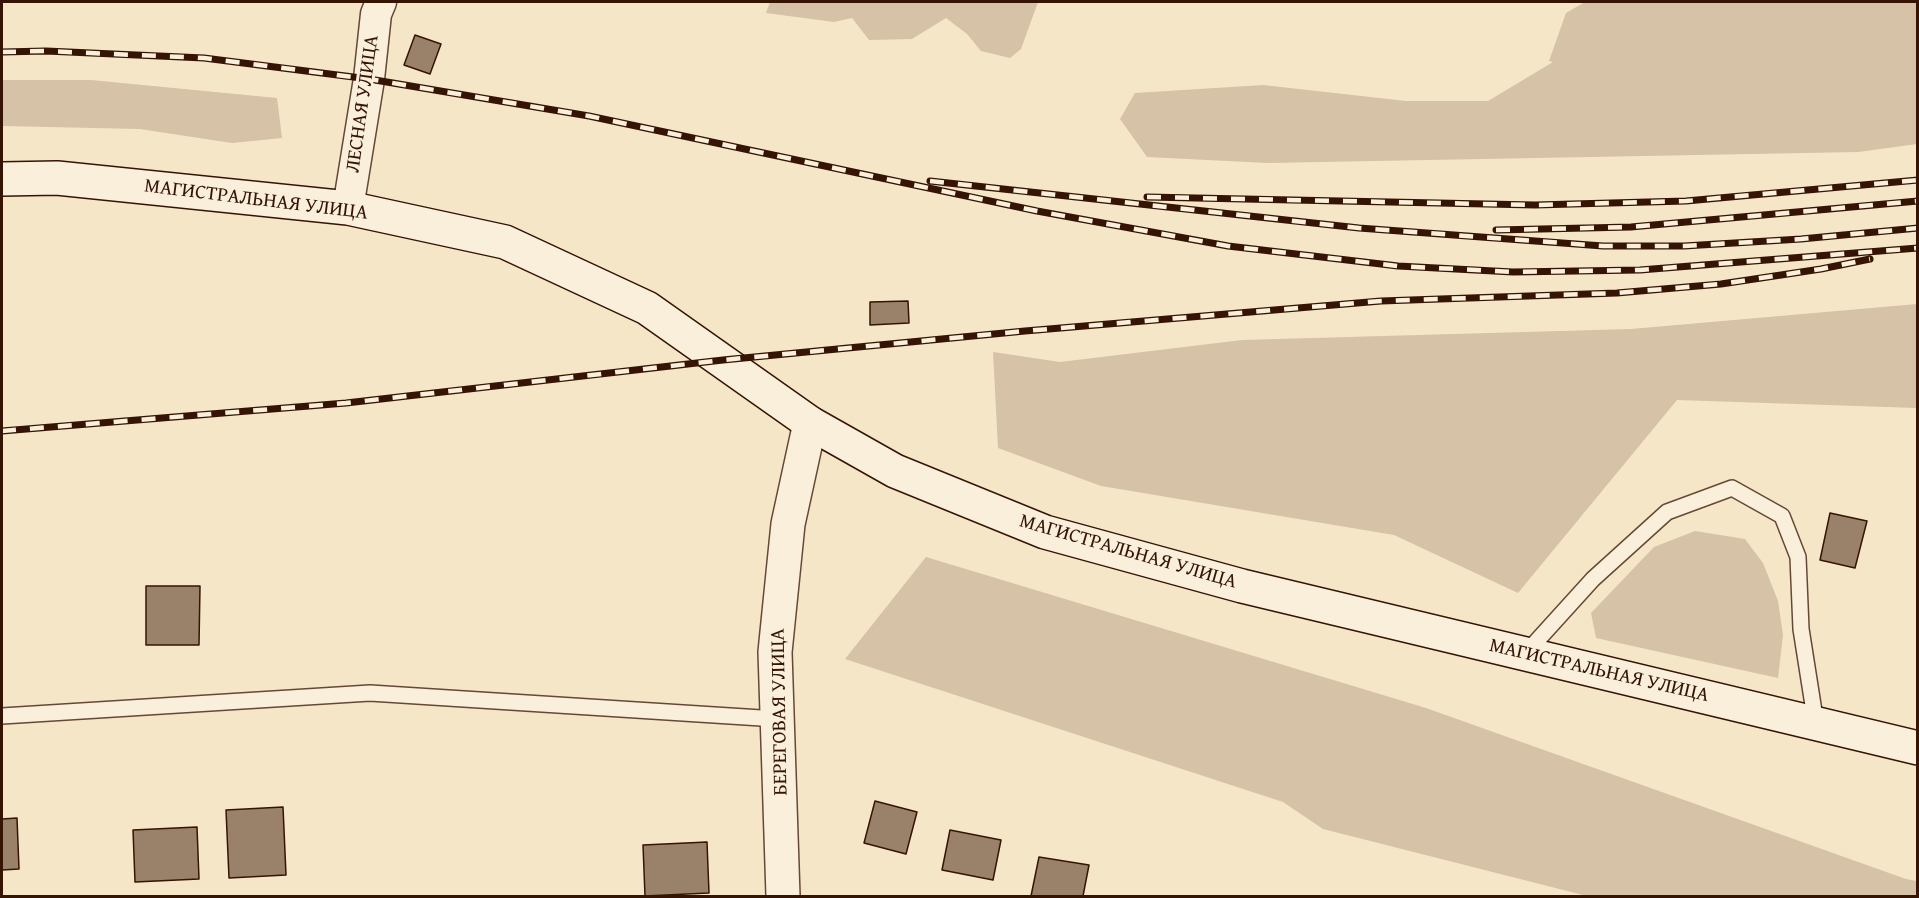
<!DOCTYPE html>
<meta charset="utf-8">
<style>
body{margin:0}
#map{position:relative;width:1919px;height:898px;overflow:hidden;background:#f6e6c8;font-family:"Gentium Book Plus",serif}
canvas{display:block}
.frame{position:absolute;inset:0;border:3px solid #351404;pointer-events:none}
</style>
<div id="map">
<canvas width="1919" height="898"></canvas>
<div class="frame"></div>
</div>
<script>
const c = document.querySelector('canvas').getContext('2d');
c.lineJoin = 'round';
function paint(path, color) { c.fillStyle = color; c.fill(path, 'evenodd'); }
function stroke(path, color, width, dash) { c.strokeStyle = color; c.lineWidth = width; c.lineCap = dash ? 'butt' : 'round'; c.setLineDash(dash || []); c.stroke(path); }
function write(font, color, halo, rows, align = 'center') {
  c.font = font + ' "Gentium Book Plus",serif'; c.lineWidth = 6; c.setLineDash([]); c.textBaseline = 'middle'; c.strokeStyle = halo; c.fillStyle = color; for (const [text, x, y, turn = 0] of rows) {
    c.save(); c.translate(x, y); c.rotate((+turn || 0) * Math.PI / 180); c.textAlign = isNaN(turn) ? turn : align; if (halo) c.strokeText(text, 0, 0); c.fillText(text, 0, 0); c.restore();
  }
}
paint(new Path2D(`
 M770,2H1038L1021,49L1010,58L981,51L967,34L946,18L912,39L869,40L852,18L834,22L766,13Z
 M1585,2H1917V144L1858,152L1268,163L1147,157L1120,119L1135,93L1263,85L1406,101H1488L1553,62L1549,61L1566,13Z
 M2,80H91L277,98L282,138L232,143L140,129L2,126Z
 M1917,304V408L1677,400L1518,593L1394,535L1101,486L998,448L993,352L1060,362L1242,340L1631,329Z
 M1695,531L1745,539L1763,563L1778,601L1783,635L1778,678L1596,638L1591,613L1654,547Z
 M926,557L1426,708L1906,879L1917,881V896H1587L1323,829L1283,802L845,659Z`), '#d5c2a7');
const building = new Path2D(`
 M415,35L441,44L430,74L404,65Z
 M908,301L909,323L870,325V302Z
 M1830,513L1867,521L1855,568L1820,560Z
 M146,586H200L199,645H146Z
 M875,801L917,812L906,854L864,843Z
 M283,807L286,875L229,878L226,810Z
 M17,818L19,869L2,870V819Z
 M197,827L199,879L135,882L133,830Z
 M950,830L1001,840L993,880L942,870Z
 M707,842L709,893L645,896L643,845Z
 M1039,857L1089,865L1083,896H1031Z`);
paint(building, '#99816a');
stroke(building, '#351404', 1.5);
const service = new Path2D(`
 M1525,654L1593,579L1667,512L1732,488L1782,516L1798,557L1801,629L1816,724
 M2,716L370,693L777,719`);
const minor = new Path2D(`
 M348,208L369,79L376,14L381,2`);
const tertiary = new Path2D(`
 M783,896L775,652L788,524L810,423`);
const secondary = new Path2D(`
 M2,179L57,178L348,208L505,242L647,308L810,423L895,471L1045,532L1242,586L1918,748`);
stroke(service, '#654835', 18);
stroke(minor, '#654835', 33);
stroke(tertiary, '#654835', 36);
stroke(secondary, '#351404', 36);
stroke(service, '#f9efdb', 15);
stroke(minor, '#f9efdb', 30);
stroke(tertiary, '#f9efdb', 33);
stroke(secondary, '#f9efdb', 33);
const rail = new Path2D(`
 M2,52L46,51L204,58L369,79L589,116L1037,211L1228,246L1398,266L1513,272L1640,270L1918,248
 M930,181L1359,228L1603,246H1684L1801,239L1918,228
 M1147,197L1535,205L1686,201L1918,180
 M1496,230L1631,227L1918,201
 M2,431L346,403L723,360L1025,331L1381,301L1617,293L1721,284L1821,269L1870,259`);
stroke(rail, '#351404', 7);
stroke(rail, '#f9efdb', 4.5, [14]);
write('20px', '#351404', '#f9efdb', [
 ["ЛЕСНАЯ УЛИЦА",363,104,-82],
 ["МАГИСТРАЛЬНАЯ УЛИЦА",256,200,7],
 ["МАГИСТРАЛЬНАЯ УЛИЦА",1128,552,16],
 ["МАГИСТРАЛЬНАЯ УЛИЦА",1599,671,13],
 ["БЕРЕГОВАЯ УЛИЦА",780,712,-91]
]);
</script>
